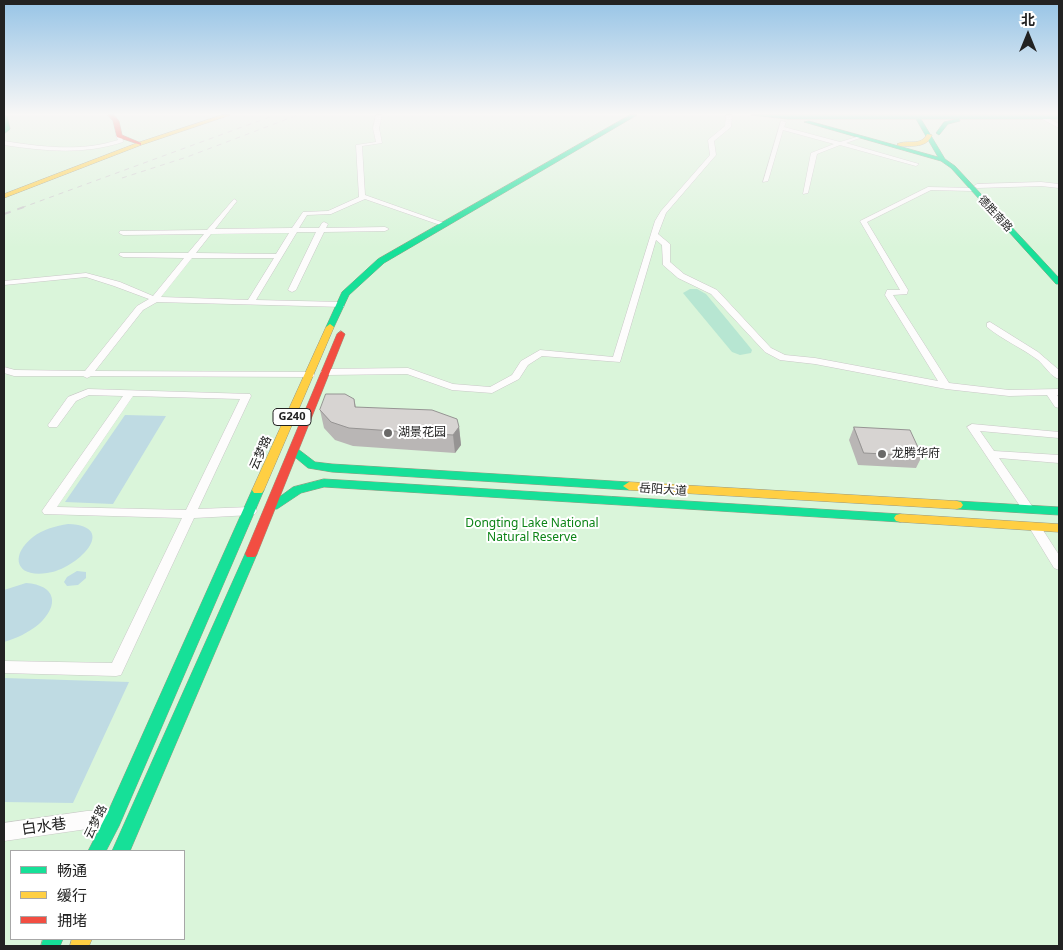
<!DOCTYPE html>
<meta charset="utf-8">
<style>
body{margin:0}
#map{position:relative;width:1063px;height:950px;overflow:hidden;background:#f0eeeb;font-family:"Noto Sans","Noto Sans SC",sans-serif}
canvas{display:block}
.frame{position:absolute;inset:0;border:5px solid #222;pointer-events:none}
.legend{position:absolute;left:10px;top:850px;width:175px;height:90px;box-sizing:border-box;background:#fff;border:1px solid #a7a7a7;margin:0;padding:6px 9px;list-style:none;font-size:15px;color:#222}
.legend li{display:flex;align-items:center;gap:10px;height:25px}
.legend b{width:25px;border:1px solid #a7a7a7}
.north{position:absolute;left:1003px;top:10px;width:50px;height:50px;-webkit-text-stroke:4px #fff;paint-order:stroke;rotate:0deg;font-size:14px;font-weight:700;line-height:20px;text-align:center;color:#222}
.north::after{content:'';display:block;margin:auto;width:18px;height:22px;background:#222;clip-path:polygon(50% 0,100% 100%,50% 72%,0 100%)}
</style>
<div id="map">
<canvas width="1063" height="950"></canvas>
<div class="frame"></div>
<ul class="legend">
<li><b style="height:6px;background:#16e098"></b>畅通</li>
<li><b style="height:6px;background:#ffcf43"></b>缓行</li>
<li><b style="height:6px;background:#f24e42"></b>拥堵</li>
</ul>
<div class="north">北</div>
</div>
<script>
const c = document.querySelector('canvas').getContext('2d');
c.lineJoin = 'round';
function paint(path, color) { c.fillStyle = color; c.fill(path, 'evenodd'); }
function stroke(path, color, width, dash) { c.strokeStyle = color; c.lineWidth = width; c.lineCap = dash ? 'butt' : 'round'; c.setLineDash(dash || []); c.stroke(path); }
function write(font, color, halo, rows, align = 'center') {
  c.font = font + ' "Noto Sans","Noto Sans SC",sans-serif'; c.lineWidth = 4; c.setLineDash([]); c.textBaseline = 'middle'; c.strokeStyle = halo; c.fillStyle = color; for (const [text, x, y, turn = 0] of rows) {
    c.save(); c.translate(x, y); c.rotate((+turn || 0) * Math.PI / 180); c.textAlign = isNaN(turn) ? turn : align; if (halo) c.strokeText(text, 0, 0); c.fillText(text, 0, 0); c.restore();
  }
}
paint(new Path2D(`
 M4,115H1059V946H4ZM11,851H184V939H11Z`), '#daf5da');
paint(new Path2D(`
 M690,289H697L706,294L748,345L752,350L751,353L740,355L732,352L683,293Z`), '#b7e6d2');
paint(new Path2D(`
 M125,415L166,416L113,504L65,502Z
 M68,524C121,526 76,570 47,573C16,578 9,556 33,537C43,529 56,526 68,524Z
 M77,571L86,572V578L78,585L67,586L64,582L67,577Z
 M26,583C56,585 60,605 39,624C28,633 17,638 4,642V590Z
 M4,678L129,682L73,803L4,802Z`), '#bfdbe3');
const street = new Path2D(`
 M376,115H382L379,128L382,143L362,146L365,195L447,224V226H443L365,199L331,214L307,215L299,228H319L322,223L324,222L328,224L326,228L385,227L389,229L385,231L324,232L296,290L292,292L288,290L316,232H297L256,300L341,302L344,303V307L157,302L143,310L95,371L310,372L315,375L313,377L91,376L87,378L83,376H14L4,373V367L15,370L85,371L137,306L149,299L114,286L86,277L4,285V281L86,273L120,282L153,296L184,258L123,257L119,255L120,253H188L204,234L123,235L119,233L120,231L207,230L234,199L237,201L215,229L292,228L303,212L328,211L359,197L356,145L376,142L373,128ZM289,233L276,254L196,253L211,234ZM192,258H274L248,300L161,297Z
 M726,115H732L731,127L714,141L716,155L666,213L658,234L670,244V262L684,274L717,290L771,348L785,355L815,358L938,381L885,295L887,290H900L860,221L928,187L974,188V190L972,191L931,190L867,222L908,290L907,294L893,295L949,383L1009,390L1059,389V395H1057L1059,398V408L1055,407L1047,395L1009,396L946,389L815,364L780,360L765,352L711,294L678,278L663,265L662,245L656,240L620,362L542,356L528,365L519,379L492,393L452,390L407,374L325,375L320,372L325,369L408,368L453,384L490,387L512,375L521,361L540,350L613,357L655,221L661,211L710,155L708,140L725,126Z
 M1044,116L1059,124V128L1042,119Z
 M781,121L786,122L784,127L840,142L860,136V138L846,143L919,164L916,166L840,145L817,154L808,193L803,194L811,153L834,144L783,130L768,181L763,182Z
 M119,134L122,136L123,142C83,155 45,151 4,145V141C43,147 80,152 118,140L116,136Z
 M1041,182L1059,184V188L1041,186L977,188L974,186L977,184Z
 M990,322L1038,352L1059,370V379C1051,377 1045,366 1038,360C1022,348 1003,340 987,327V323Z
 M88,389L250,394L251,396L198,509L251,507L255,508L257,511L255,514L251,515L194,518L121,675L116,676L4,673V661L112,663L182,518L44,514L42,511L44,508L123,396L89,395L76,401L57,427H49L48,425L68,397ZM133,396L240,399L186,510L57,507Z
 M972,424L1059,432V438L980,431L994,451L1059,455V463L999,458L1032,506L1034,509L1032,512H1024L967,427Z
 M1035,523L1039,524L1059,555V570L1054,568L1029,527L1031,524Z
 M87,811H111L117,814L120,820L117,826L111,829H87L4,841V823Z`);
const fast = new Path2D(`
 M4,115L7,116L10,129L4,134Z
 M630,115H637L384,263L349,295L334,327L330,330L327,329L326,327L342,292L378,259Z
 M751,115H1059V119H959L960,121L948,124L939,135L936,133L944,122L957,119H921L945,159L955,166L1059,278V284H1056L951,168L941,161L804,122L809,121L938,157L916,119H788Z
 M294,446L315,462L332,464L629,482L635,486L629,490L332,472L308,468L290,453L289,450Z
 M324,479L900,514L904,515L906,518L904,521L900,522L324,487L301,493L277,509H269L267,506L293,487Z
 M258,486L264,490L119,826L106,851H88L107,814L252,490Z
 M957,501L1059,507V515L957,509L953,508L951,505L953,502Z
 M251,549L255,551L257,554L130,851H112L245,554L247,551Z
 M43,939H63L60,946H41Z`);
const slow = new Path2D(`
 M222,115H230L141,145L4,198V194L137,143Z
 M927,134L932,135C927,148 912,146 900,146L897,144C908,139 921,147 927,134Z
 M330,324L334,327L264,490L262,493H254L252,490L326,327Z
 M629,482L957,501L961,502L963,505L961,508L957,509L629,490L623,486Z
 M900,514L1059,524V532L900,522L896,521L894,518L896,515Z
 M72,939H92L89,946H70Z`);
const jam = new Path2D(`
 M108,115H114L119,121L122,135L141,143V145L117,137L113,121Z
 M341,331L345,334L257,554L255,557H247L245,554L337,334Z`);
stroke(street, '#c9c8c7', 1);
stroke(fast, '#999a82', 1);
stroke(slow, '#999a82', 1);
stroke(jam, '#999a82', 1);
paint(street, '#fdfcfc');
paint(fast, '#16e098');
paint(slow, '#ffcf43');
paint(jam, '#f24e42');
stroke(new Path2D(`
 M122,178L187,157L298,115
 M21,208L275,115`), '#ccc', 1, [5, 5]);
stroke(new Path2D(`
 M4,214L24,207`), '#ccc', 2, [7, 7]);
paint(new Path2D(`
 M354,399L356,407L459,427L461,445L455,453L353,446L335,440L324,428L320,410Z
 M854,427L922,456L916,468L858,465L849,440Z`), '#b9b6b5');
paint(new Path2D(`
 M459,427L461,445L455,453L453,435Z`), '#969493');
const building = new Path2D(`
 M326,394H345L354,399L355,407L432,410L457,419L459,427L453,435L349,428L331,422L320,410Z
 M854,427L910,430L922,456L864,453Z`);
paint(building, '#d7d4d2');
stroke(building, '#969493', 1);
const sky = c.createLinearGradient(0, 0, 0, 248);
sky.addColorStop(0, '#97c4e6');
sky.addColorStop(0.46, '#f8f7f6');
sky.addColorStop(1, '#f8f7f600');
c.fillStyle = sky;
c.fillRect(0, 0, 1063, 248);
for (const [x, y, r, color] of [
 [388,433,5,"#6a6968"],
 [882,454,5,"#6a6968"]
]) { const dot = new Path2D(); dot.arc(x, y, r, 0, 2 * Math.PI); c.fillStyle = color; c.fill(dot); stroke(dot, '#fff', 2); }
write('11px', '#222', '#fff', [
 ["德胜南路",995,214,47]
]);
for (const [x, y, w] of [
 [292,417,38]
]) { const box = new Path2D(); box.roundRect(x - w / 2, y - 8.5, w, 17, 4); c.fillStyle = '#fff'; c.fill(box); stroke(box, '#222', 1); }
write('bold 11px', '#222', null, [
 ["G240",292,417]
]);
write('12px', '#222', '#fff', [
 ["湖景花园",398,433],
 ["龙腾华府",892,454]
], 'left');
write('12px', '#222', '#fff', [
 ["云梦路",261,453,-66],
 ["岳阳大道",663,490,4],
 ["云梦路",96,822,-64]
]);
write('12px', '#0c8416', '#fff', [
 ["Dongting Lake National",532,524],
 ["Natural Reserve",532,538]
]);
write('15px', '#222', '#fff', [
 ["白水巷",44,827,-8]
]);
</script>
